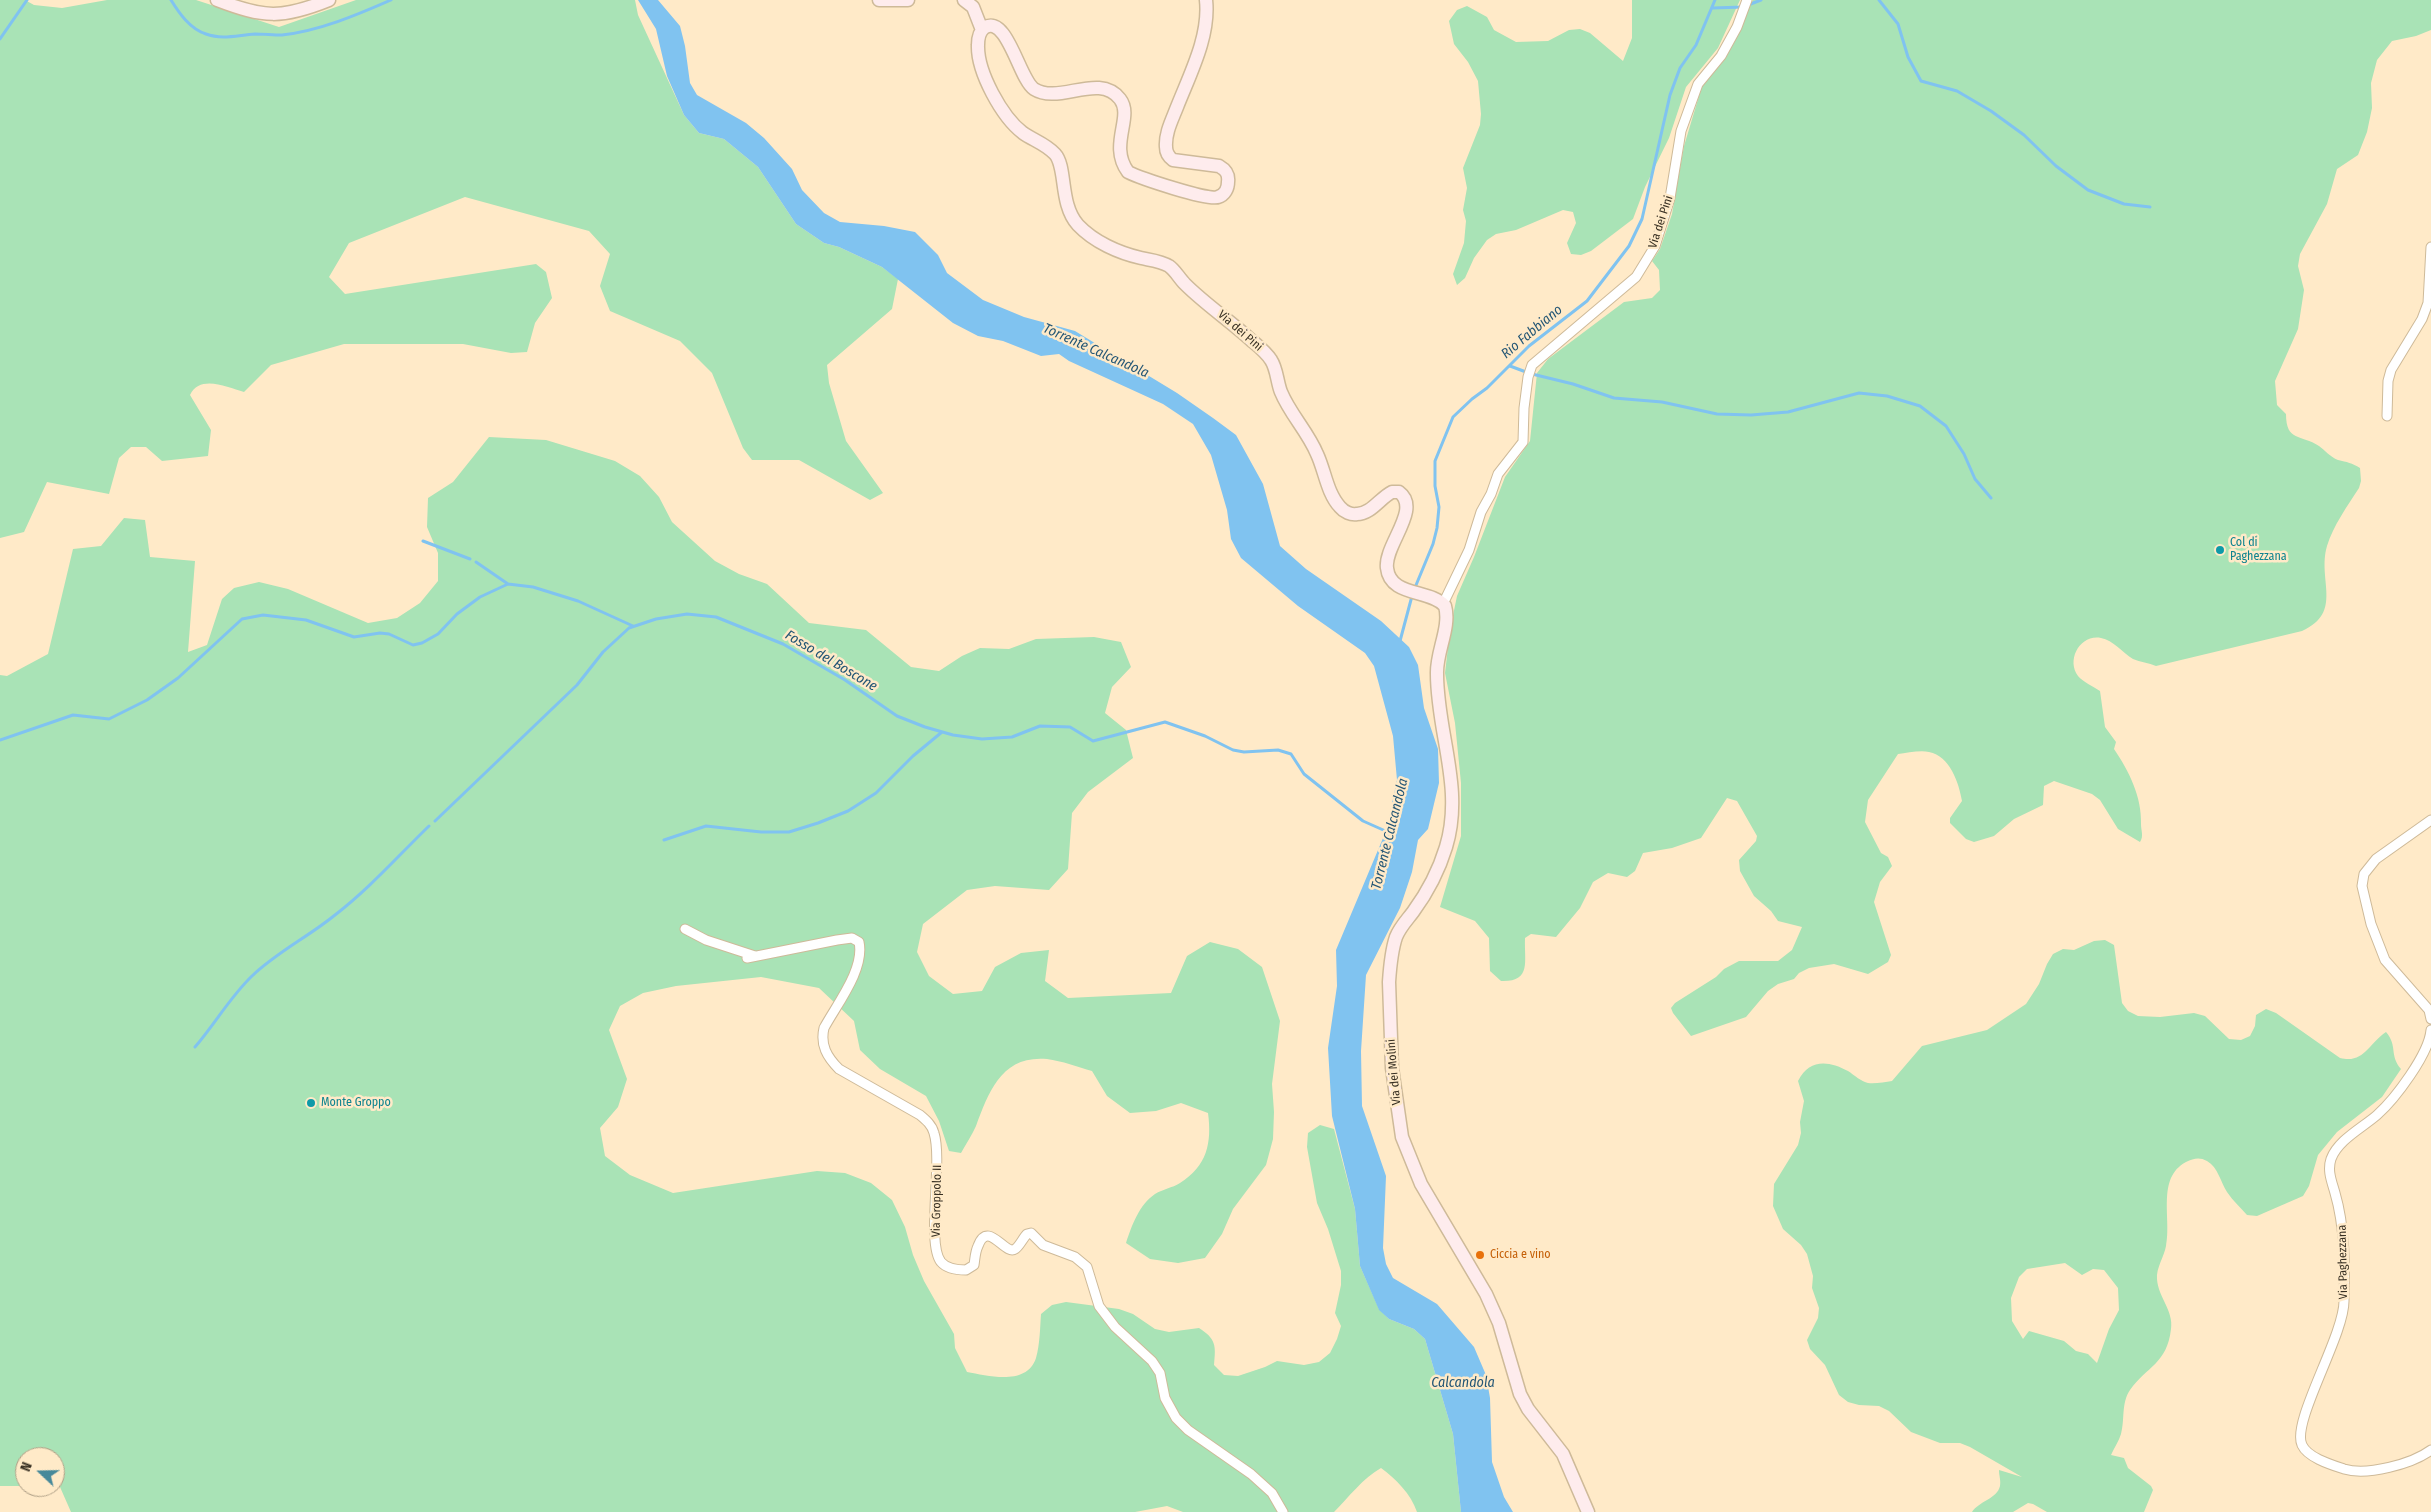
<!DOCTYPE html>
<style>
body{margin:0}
#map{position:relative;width:2431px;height:1512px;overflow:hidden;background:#ffeac8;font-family:"Fira Sans Condensed",sans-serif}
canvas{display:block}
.north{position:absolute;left:15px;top:1447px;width:50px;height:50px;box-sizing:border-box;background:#ffeac8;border:1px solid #af9f86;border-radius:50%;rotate:291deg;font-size:14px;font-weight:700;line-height:20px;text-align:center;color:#372f22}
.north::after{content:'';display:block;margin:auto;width:18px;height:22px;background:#47899a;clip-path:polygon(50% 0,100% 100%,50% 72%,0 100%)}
</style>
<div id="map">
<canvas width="2431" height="1512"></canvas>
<div class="north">N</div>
</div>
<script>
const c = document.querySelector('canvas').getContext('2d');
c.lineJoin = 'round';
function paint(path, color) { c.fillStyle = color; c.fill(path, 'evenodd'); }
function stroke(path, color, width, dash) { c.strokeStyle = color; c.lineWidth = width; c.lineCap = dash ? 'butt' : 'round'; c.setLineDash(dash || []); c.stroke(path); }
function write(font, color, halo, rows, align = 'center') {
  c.font = font + ' "Fira Sans Condensed",sans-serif'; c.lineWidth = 5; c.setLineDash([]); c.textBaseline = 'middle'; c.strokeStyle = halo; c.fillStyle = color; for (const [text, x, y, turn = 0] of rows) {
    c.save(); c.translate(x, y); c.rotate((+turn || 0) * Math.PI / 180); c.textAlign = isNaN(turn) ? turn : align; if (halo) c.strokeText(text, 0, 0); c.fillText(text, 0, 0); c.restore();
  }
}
paint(new Path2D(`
 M0,0H25L34,5L62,8L107,0H196L279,27L356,0H635L638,15L684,115L699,133L724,139L758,167L796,224L824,243L839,247L882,267L898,279L892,309L827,365L829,383L846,441L883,493L870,500L799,460H752L743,448L712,373L680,341L610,311L600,286L610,254L589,231L465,197L349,243L329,277L345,294L536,264L546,272L552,298L535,323L527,352L511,353L463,344H344L271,365L244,392C227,387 200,374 190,395L211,430L208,456L162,461L146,447H131L119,458L109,494L47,482L24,532L0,538Z
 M1632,0H1740L1718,48L1686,87L1669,138L1645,187L1633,219L1591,251L1581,255L1571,254L1567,243L1576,223L1573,212L1563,210L1516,230L1496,234L1487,240L1474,258L1465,278L1457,285L1453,274L1464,243L1466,221L1463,210L1467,188L1463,168L1480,125L1481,114L1478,81L1468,62L1454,44L1449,21L1457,10L1467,6L1487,17L1494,30L1516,42L1548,41L1569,30L1580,29L1590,33L1623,61L1632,38Z
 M1753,0H2431V30L2416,36L2392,41L2377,60L2371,83L2372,108L2367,132L2358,155L2337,169L2327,204L2300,254L2298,266L2304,290L2298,329L2275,381L2277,405L2286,414C2286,442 2301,434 2319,446C2325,450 2330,457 2338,460C2347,462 2352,463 2360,468L2361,481L2359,488C2348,505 2333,526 2327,546C2317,580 2344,612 2302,631L2156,666C2149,663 2140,662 2133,659C2123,653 2113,640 2101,638C2080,634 2066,660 2078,676C2083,682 2094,687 2100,691L2105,727L2116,742L2114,749C2129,771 2142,797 2141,824C2141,831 2144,836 2140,842L2118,829L2100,800L2092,794L2054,781L2044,786L2043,805L2014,819L1994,836L1974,842L1966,839L1950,823V818L1962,801C1959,783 1950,756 1929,752C1920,750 1907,753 1898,754L1868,800L1865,822L1881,853L1888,857L1892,866L1880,882L1874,902L1891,955L1888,962L1868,974L1834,964L1809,968L1799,973L1794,979L1778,984L1768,991L1746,1017L1691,1036L1673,1013L1671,1008L1675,1003L1716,977L1724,969L1739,961H1778L1792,950L1802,927L1778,921L1771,911L1754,896L1740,871L1739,860L1756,841L1757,836L1737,801L1727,798L1701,838L1672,848L1643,853L1635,871L1627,877L1608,873L1593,882L1580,908L1556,937L1531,934L1525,938C1524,962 1532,982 1501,981L1490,971L1489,938L1475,921L1440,907L1461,836V783L1455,723L1445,673L1450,630L1457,596L1474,557L1505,477L1530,441L1537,373L1548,359L1624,302L1652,298L1660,290L1659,270L1652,261L1660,249L1672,214L1684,146L1702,86L1724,60Z
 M489,437L546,440L615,461L640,476L659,497L672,522L715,561L739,574L767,584L809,623L866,630L911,667L939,671L962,656L980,648L1009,649L1036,639L1094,637L1121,642L1131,667L1112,687L1105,713L1126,730L1133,758L1088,792L1072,813L1068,869L1049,890L995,886L967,890L923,924L917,952L929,976L953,994L982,991L995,967L1021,953L1049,950L1045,981L1068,998L1171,993L1187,956L1210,942L1238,949L1262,967L1280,1021L1272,1084L1274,1112L1273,1139L1266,1165L1233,1209L1222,1234L1205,1258L1178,1263L1150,1259L1126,1243C1132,1225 1139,1205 1155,1194C1163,1189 1172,1188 1180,1183C1207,1166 1212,1143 1208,1113L1181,1103L1156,1111L1130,1113L1107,1096L1092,1071C1078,1067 1062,1061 1047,1059C1002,1055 989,1091 976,1126C972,1135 966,1144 961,1153L949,1151L939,1121L926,1096L880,1069L860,1050L854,1021L819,988L761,977L676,986L643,993L620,1006L609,1030L627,1079L618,1107L600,1128L605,1156L630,1175L673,1193L817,1171L845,1173L871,1183L892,1200L905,1227L913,1255L924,1281L954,1334L955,1348L967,1372C989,1376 1027,1386 1036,1358C1040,1344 1040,1328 1041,1314L1052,1305L1066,1302L1119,1309L1133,1314L1155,1329L1169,1332L1199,1328C1216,1339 1216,1345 1214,1365L1224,1375L1238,1376L1265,1367L1277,1361L1304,1365L1319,1362L1330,1353L1337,1339L1341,1326L1335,1313L1341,1285V1271L1328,1229L1317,1203L1307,1147L1308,1133L1320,1125L1334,1129L1355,1209L1360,1266L1379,1309L1389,1319L1414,1329L1425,1339L1453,1434L1461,1512H1417C1411,1494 1396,1479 1381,1468C1363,1478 1349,1497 1334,1512H1183L1167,1506L1135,1512H71L60,1487L55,1486V1457H25V1486H0V675L7,676L48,654L73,549L101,546L124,518L145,520L150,557L195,561L188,652L207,645L222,599L234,588L259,582L288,589L368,623L397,618L420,603L438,581V553L427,527L428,498L453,482Z
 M2105,940L2114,945L2122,1003L2128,1011L2138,1016L2160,1017L2194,1013L2205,1016L2229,1039L2241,1040L2250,1036L2255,1026L2256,1015L2266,1009L2276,1013L2340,1058C2364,1064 2368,1044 2386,1032C2398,1046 2389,1055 2401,1069L2382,1097L2337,1132L2318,1155L2309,1186L2303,1196L2257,1216L2247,1215C2241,1208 2233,1201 2227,1192C2221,1183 2218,1167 2207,1161C2200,1157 2194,1158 2186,1162C2156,1178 2172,1219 2166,1246C2164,1257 2156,1268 2157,1279C2158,1297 2174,1311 2171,1329C2167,1364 2147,1366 2130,1390C2121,1403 2125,1420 2121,1434C2119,1441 2114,1448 2111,1455L2124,1458L2128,1468L2151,1486L2153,1490L2144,1512H2047L2033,1504L2028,1503L2013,1512H1972C1979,1501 1997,1499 2000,1486C2001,1480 1999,1476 1999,1470L2022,1477L1970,1447L1960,1443H1940L1911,1432L1889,1411L1879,1406L1859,1405L1848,1402L1839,1395L1825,1365L1810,1349L1807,1340L1818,1318L1819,1308L1812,1288L1813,1276L1807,1254L1801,1245L1783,1229L1773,1206L1774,1184L1798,1145L1801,1133L1800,1122L1804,1101L1798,1081C1809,1059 1828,1060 1848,1071C1854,1075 1862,1082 1868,1083C1875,1084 1885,1082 1892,1081L1922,1046L1987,1030L2026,1004L2039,984L2047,964L2053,954L2063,949L2074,950L2094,941ZM2065,1263L2082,1275L2093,1269L2104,1270L2118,1288L2119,1310L2109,1329L2097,1363L2088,1354L2076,1351L2064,1341L2029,1331L2023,1339L2012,1321L2011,1298L2019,1277L2027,1269Z`), '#a9e3b6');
paint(new Path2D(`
 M638,0H658L680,26L685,46L690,83L697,95L746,123L764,138L792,169L802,190L824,213L840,222L884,226L915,232L938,255L947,273L983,300L1024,317L1075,331L1177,393L1213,418L1236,435L1263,484L1280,546L1306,569L1381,621L1409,647L1418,665L1424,708L1438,749L1439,783L1428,829L1418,840L1412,872L1400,908L1366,975L1361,1051L1362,1106L1386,1176L1383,1248L1386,1264L1393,1278L1437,1304L1474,1347L1486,1375L1490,1398L1492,1462L1504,1497L1513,1512H1461L1453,1434L1425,1339L1414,1329L1389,1319L1379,1310L1360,1266L1355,1209L1332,1116L1328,1048L1337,986L1336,950L1386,831L1397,780L1393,736L1374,666L1365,653L1298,606L1241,558L1231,539L1227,510L1211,455L1193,424L1163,404L1069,361L1059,354L1041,356L1003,341L978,336L953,323L882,267L839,247L824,243L796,224L758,167L724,139L699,133L684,115L667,76L656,29Z`), '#80c3f0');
stroke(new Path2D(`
 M171,0C179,13 190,29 206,34C222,40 238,35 255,34C264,34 273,35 282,35C319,31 357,15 391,0
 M1879,0L1898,24L1908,57L1921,81L1957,91L1991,111L2024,135L2056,166L2088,190L2124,204L2150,207
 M1748,5L1761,0
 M1713,8L1743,7
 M0,39L27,0
 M1510,366L1526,372
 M1532,374L1573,384L1614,398L1662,402L1717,414L1751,415L1788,412L1859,393L1887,396L1920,406L1946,426L1964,454L1975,479L1991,498
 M423,541L470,559
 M476,562L508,584
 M1414,590L1433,544L1437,528L1439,507L1435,486V461L1453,417L1472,399L1487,388L1529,346L1587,301L1629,246L1642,219L1670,95L1680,68L1696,45L1715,0
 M1400,641L1412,596
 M0,740L73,715L109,719L147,700L178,678L242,619L263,615L306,620L354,637L380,633L389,634L413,645L422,643L438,634L457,614L480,597L508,584L533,587L578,601L633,626
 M435,821L577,685L603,652L629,628L656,619L687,614L716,617L783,644L845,680L897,716L925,727L953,735L982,739L1012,737L1040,726L1070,727L1093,741L1165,722L1205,736L1233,750L1244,752L1278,750L1291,754L1304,774L1363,821L1390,833
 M664,840L706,826L761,832H789L818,823L848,811L876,793L913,756L942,732
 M195,1047C215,1024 230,997 252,976C277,952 308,937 335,915C370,888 398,856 429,826`), '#80c3f0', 3);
const street = new Path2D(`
 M2387,416L2388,381L2391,370L2422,319L2428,303L2431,247
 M1443,604L1469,550L1481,512L1491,494L1498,474L1523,442L1524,408L1528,377L1532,365L1636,277L1655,246L1670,198L1681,131L1698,84L1721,56L1737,27L1747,0
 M2431,820L2376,859L2364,874L2362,886L2371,924L2385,960L2429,1010L2431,1019
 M685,929L706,940L755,956
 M747,958L837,940L852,938L859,942C865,969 837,1004 824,1028C820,1045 827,1057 839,1069L920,1115C926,1120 932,1125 934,1133C943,1162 926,1243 941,1262C947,1269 957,1270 966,1270L974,1265C975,1259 975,1252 978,1246C988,1219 1005,1256 1015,1249C1019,1247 1023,1238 1027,1234L1031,1233L1043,1245L1075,1257L1087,1267L1099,1306L1115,1327L1152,1361L1160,1373L1165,1398L1176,1418L1188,1430L1251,1474L1272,1493L1283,1512
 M2431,1030C2429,1054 2395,1099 2377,1115C2362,1128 2338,1140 2331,1159C2327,1171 2332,1182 2335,1193C2345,1227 2345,1266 2344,1301C2344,1336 2291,1422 2302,1445C2308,1458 2332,1465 2344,1469C2367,1476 2412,1464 2431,1450`);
const secondary = new Path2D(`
 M217,0C264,18 282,19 329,0
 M879,0H908
 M964,0L973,7L982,30
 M1206,0C1210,36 1190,74 1177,107C1172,120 1165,133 1166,147C1166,153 1169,157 1173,160L1219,166C1226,170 1229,174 1228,182C1228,188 1225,195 1218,197C1208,201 1140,178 1128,172C1108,145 1134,117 1120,99C1099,72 1059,105 1034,89C1019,79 1007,13 984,28C979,32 978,39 978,45C977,72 1002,117 1023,133C1033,140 1046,144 1055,154C1067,167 1059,204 1078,225C1094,242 1119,253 1141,258C1150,260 1161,261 1169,266C1175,270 1179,278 1185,284C1205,304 1229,320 1251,340C1258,346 1266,352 1271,360C1277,369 1277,382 1281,392C1290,414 1308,432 1317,454C1325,471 1327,493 1340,507C1344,512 1351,515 1357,514C1371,514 1380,498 1392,492H1399C1422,509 1384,545 1387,568C1390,597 1430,589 1445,606C1451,627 1436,652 1437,674C1437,733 1464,788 1446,847C1439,870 1427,893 1413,912C1407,920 1400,927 1396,937C1391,952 1390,967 1389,982L1392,1068L1402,1137L1421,1184L1486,1294L1499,1323L1520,1394L1528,1409L1563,1454L1588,1512`);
stroke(street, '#ceba99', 11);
stroke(secondary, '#ceba99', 15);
stroke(street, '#fff', 9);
stroke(secondary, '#feeced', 12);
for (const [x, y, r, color] of [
 [2220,550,5,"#0f9aa8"],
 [311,1103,5,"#0f9aa8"],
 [1480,1255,5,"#e8710a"]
]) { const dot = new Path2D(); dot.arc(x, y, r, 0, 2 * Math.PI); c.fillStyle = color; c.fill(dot); stroke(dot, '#ffeac8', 2); }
write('12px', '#372f22', '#ffeac8', [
 ["Via dei Pini",1661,222,-72],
 ["Via dei Pini",1240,331,41],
 ["Via dei Molini",1394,1072,-95],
 ["Via Groppolo II",937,1201,-89],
 ["Via Paghezzana",2343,1262,-91]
]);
write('12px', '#0d838f', '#ffeac8', [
 ["Col di",2230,543],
 ["Paghezzana",2230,557],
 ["Monte Groppo",321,1103]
], 'left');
write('12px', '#c56008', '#ffeac8', [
 ["Ciccia e vino",1490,1255]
], 'left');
write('italic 14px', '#245675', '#ffeac8', [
 ["Rio Fabbiano",1532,332,-40],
 ["Torrente Calcandola",1096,351,24],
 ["Fosso del Boscone",831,661,31],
 ["Torrente Calcandola",1390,834,-76],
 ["Calcandola",1463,1383]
]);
</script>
